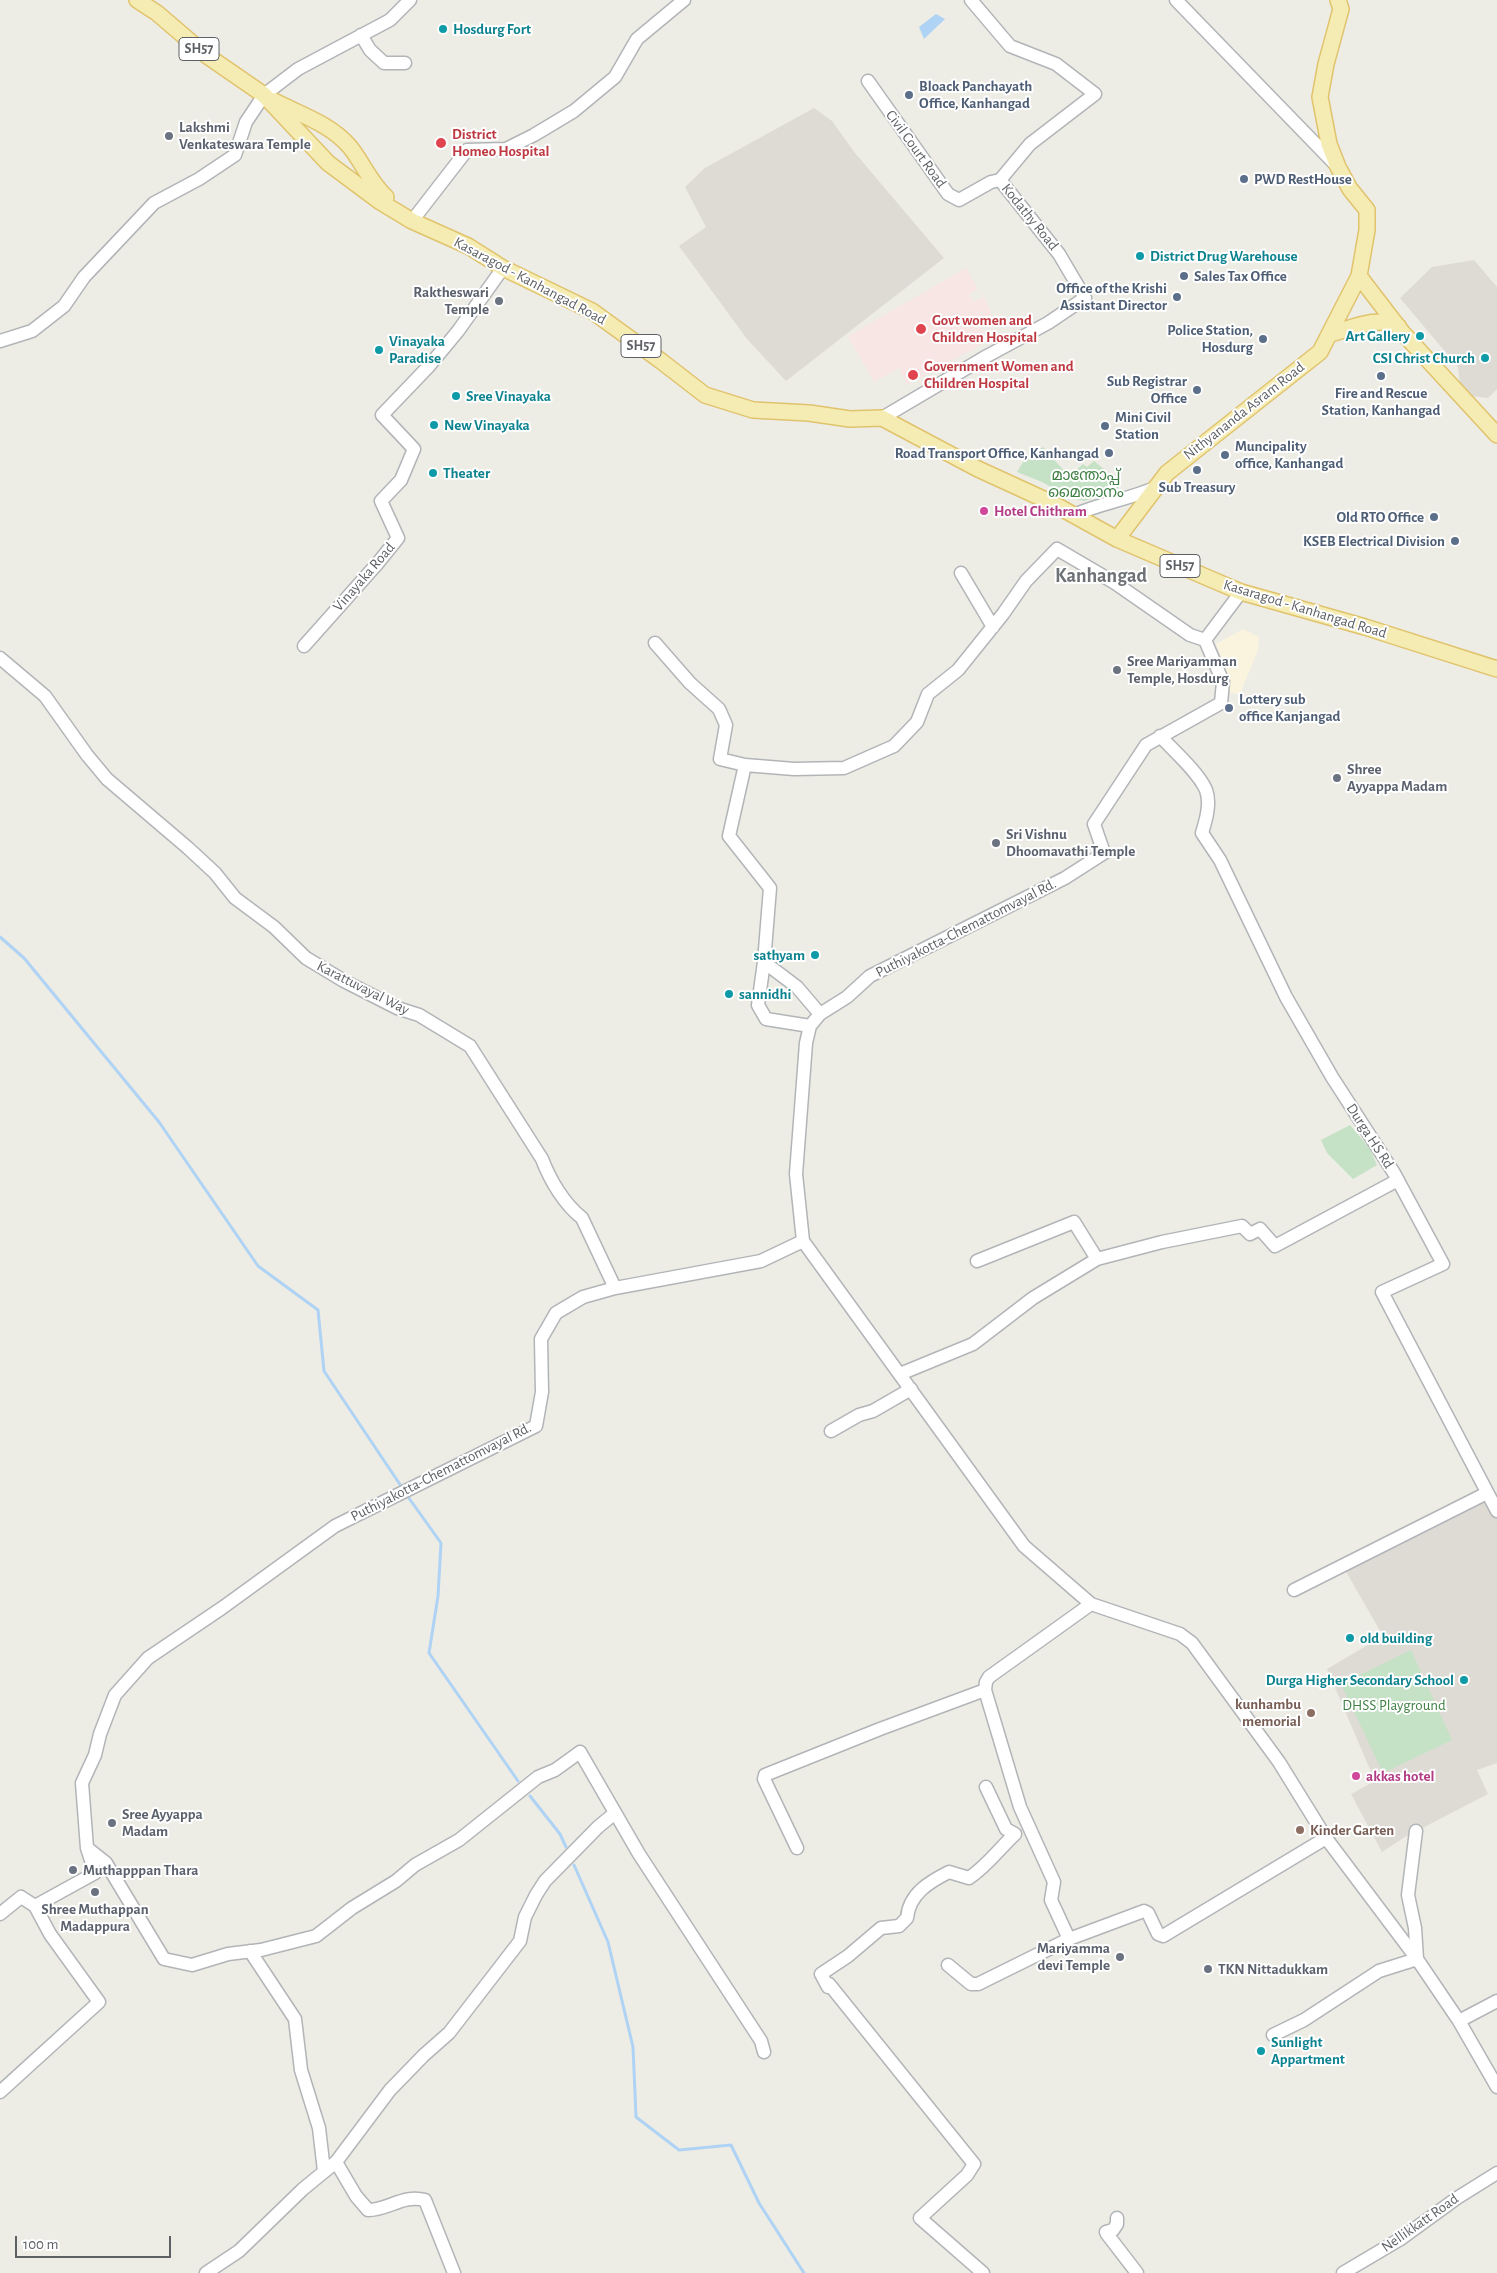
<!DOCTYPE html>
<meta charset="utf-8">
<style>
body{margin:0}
#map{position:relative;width:1497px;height:2273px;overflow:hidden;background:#edece5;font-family:"Alegreya Sans",sans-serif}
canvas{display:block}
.scale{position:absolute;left:15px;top:2236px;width:156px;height:22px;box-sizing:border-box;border:2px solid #5d6064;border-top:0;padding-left:6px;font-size:15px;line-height:18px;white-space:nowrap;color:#5d6064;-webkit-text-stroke:4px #fff;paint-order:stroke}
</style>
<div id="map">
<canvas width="1497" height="2273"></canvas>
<div class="scale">100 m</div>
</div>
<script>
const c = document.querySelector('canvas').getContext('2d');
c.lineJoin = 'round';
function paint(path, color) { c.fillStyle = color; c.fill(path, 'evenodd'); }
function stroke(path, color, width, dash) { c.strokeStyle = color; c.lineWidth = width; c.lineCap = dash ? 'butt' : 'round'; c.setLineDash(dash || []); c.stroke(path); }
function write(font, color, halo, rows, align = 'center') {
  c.font = font + ' "Alegreya Sans","Noto Sans Malayalam",sans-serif'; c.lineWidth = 4; c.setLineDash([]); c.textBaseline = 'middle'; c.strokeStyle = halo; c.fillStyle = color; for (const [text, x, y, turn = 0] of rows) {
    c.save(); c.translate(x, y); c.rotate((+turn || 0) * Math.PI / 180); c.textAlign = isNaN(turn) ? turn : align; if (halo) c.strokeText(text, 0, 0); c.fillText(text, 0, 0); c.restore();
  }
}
paint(new Path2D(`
 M1243,629L1259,637L1258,650L1240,694L1230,693L1224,665L1216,644Z`), '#faf4de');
paint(new Path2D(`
 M814,108L832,121L855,153L944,258L786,381L747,339L679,246L706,227L685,187L705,168Z
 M1474,260L1497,287V389L1488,398L1461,395L1458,367L1400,298L1432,267Z
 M1488,1487L1497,1504V1763L1477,1770L1488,1794L1405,1837L1382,1852L1351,1794L1375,1781L1327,1669L1383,1636L1340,1561Z`), '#dddbd4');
paint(new Path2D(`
 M966,268L978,289L969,294L973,302L984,297L992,314L977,322L988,341L907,385L899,368L874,382L848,336Z`), '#f8e6e4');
paint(new Path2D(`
 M1043,447L1066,473L1074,472L1083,464L1087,467L1094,461L1121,483L1116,491L1084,501L1068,497L1042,482L1017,472L1027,456Z
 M1350,1125L1370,1149L1377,1165L1353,1179L1327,1153L1321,1140Z
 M1411,1650L1452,1740L1383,1773L1341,1684Z`), '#c5e2c6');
paint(new Path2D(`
 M936,14L945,19L924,39L919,27Z`), '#afd3f4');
stroke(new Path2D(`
 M0,937L24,958L159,1122L258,1266L318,1310L324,1371L403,1489
 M406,1494L441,1543L438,1596L429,1653L518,1781
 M530,1796L560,1834L566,1847
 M574,1865L608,1942L633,2047L636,2117L679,2150L731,2145L759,2203L804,2273`), '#afd3f4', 3);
const minor = new Path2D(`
 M1176,0L1335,164
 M361,35L370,50L384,63H405
 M868,81L948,194L959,200L991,182L1000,180
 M412,221L467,150L506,149L534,135L574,111L615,77L637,39L684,0
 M0,341L32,331L64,306L84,277L154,203L199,179L235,155L246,122L264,95L298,69L390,20L410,0
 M882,418L987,356L1048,323L1085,298L1059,254L1000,180L1030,144L1095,94L1056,64L1010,46L971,0
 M1074,515C1101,503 1130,499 1157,487
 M961,573L993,627
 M655,643L690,683L719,709L726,725L720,759L745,765L794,769L844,768L894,746L917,722L928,694L958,670L1003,614L1026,581L1057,549L1115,583L1190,635L1205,640
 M304,646L377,564L398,538L381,501L401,480L414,449L382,415L429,366L458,331L503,268
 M0,658L45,696L87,755L107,779L188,848L215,873L235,898L274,927L306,958L344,981L397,1008L419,1015L470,1046L542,1159C550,1180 564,1204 582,1218L615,1288
 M1160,736C1173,750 1199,773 1206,790C1211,803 1206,820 1202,833L1220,860L1286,997L1332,1077L1394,1173L1443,1264L1382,1292L1497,1511
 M745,765L729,836L770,888L764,962L797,987L820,1014
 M764,962L758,1005L766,1019L810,1026
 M803,1241L1024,1546L1091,1604L1180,1634L1192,1643L1279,1762L1326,1838L1417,1959L1459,2021L1497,2087
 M977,1261L1074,1222L1097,1259
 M900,1374L973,1344L1033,1298L1097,1259L1162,1242L1242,1226L1250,1234L1260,1229L1275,1246L1398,1180
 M831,1431L859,1415L873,1411L911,1389
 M1294,1590L1487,1493
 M1091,1604L989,1677L986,1682L985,1690L1020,1807L1054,1882L1051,1900L1069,1939L1144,1911L1148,1913L1158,1934L1163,1936L1326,1838
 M87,1848L106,1863L164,1959L192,1965L228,1954L261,1950L316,1936L352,1908L396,1881L415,1865L459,1840L538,1777L555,1770L580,1752L639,1854L761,2041L764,2052
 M797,1848L764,1779L765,1775L880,1729L985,1690
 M0,1914L21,1897L35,1906
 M250,1951L295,2019L301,2070L319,2128L324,2171
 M948,1965L971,1984H978L1069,1939
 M1459,2021L1497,2001
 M1273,2035L1304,2020L1379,1971L1417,1959L1415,1928L1408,1895L1416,1831
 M0,2092L99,2002L50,1934L35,1906L95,1873L87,1848L82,1783L95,1755L100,1734L115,1695L148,1658L222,1608L335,1526L536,1426L542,1392L541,1339L556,1313L583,1297L615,1288L761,1261L803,1241L796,1174L806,1043L810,1026L820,1014L847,997L870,976L1065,878L1104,853L1094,824L1146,745L1221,703L1223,682L1205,640L1241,592
 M336,2162L356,2196L368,2210C388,2210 404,2194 425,2200L454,2273
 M1117,2218V2224L1113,2230L1106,2232L1107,2234L1137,2273
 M206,2273L239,2251L303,2189L336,2162L390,2090L424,2055L449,2033L520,1941L525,1917L536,1895L545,1881L598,1827L615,1813
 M983,2273L920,2218L967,2175L974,2164L829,1984L828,1987L821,1974L848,1956L881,1928L899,1926L907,1918C909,1894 929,1882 949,1872L969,1878C987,1866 999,1849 1015,1834L1006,1829L986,1787
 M1343,2273L1402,2238L1457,2198L1497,2173`);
const major = new Path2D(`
 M137,0L157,13L206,55L264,95L328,163L379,201L412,221L468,246L503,268L592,311L661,361L705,395L753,410L809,413L850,419L882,418L978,469L1050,502L1117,539L1241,592L1365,627L1497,669
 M274,101C299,114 331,124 350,147C363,163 370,183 386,197
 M1359,276L1402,332L1497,435
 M1330,334C1350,329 1379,315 1398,326
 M1117,539L1167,473L1320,352L1359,276L1367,230V210L1350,189L1338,167L1329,144L1320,97L1326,64L1341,9L1338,0`);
stroke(minor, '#b2b5b8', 15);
stroke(major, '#e0c36c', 18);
stroke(minor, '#fff', 12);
stroke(major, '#f5ecb3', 15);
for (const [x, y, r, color] of [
 [443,29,5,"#0f9aa8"],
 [909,95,5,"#5c6f8a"],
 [169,136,5,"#6b7280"],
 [441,143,6,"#e0444e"],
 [1244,179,5,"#5c6f8a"],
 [1140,256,5,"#0f9aa8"],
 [1184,276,5,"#5c6f8a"],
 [1177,297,5,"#5c6f8a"],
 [499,301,5,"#6b7280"],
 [921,329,6,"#e0444e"],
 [1420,336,5,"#0f9aa8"],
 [1263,339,5,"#5c6f8a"],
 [379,350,5,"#0f9aa8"],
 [1485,358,5,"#0f9aa8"],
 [913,375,6,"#e0444e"],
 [1381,376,5,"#5c6f8a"],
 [1197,390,5,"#5c6f8a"],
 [456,396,5,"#0f9aa8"],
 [434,425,5,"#0f9aa8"],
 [1105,426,5,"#5c6f8a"],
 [1109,453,5,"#5c6f8a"],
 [1225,455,5,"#5c6f8a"],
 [1197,470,5,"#5c6f8a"],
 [433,473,5,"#0f9aa8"],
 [984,511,5,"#d1479c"],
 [1434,517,5,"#5c6f8a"],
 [1455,541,5,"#5c6f8a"],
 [1117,670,5,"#6b7280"],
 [1229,708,5,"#5c6f8a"],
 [1337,778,5,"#6b7280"],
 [996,843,5,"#6b7280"],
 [815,955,5,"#0f9aa8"],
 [729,994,5,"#0f9aa8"],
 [1350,1638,5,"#0f9aa8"],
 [1464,1680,5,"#0f9aa8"],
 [1311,1713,5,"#8d6e63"],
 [1356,1776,5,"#d1479c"],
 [112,1823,5,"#6b7280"],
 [1300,1830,5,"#8d6e63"],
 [73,1870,5,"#6b7280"],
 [95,1892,5,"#6b7280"],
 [1120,1957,5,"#6b7280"],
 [1208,1969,5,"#6b7280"],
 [1261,2051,5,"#0f9aa8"]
]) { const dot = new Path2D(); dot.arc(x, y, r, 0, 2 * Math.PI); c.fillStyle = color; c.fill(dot); stroke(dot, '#fff', 2); }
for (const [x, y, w] of [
 [199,49,40],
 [641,346,40],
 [1180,566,40]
]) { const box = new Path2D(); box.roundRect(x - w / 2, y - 11.5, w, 23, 4); c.fillStyle = '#fff'; c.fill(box); stroke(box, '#5d6064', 1); }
write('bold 14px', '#5d6064', null, [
 ["SH57",199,49],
 ["SH57",641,346],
 ["SH57",1180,566]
]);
write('bold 15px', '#0d838f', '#fff', [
 ["Hosdurg Fort",453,29],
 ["District Drug Warehouse",1150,256],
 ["Art Gallery",1410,336,"right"],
 ["Vinayaka",389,341],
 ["Paradise",389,358],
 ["CSI Christ Church",1475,358,"right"],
 ["Sree Vinayaka",466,396],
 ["New Vinayaka",444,425],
 ["Theater",443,473],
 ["sathyam",805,955,"right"],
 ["sannidhi",739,994],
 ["old building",1360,1638],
 ["Durga Higher Secondary School",1454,1680,"right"],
 ["Sunlight",1271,2042],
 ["Appartment",1271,2059]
], 'left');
write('bold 15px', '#4e5e75', '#fff', [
 ["Bloack Panchayath",919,86],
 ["Office, Kanhangad",919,103],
 ["PWD RestHouse",1254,179],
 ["Sales Tax Office",1194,276],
 ["Office of the Krishi",1167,288,"right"],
 ["Assistant Director",1167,305,"right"],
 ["Police Station,",1253,330,"right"],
 ["Hosdurg",1253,347,"right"],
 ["Sub Registrar",1187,381,"right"],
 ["Office",1187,398,"right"],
 ["Fire and Rescue",1381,393,"center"],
 ["Station, Kanhangad",1381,410,"center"],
 ["Mini Civil",1115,417],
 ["Station",1115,434],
 ["Muncipality",1235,446],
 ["office, Kanhangad",1235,463],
 ["Road Transport Office, Kanhangad",1099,453,"right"],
 ["Sub Treasury",1197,487,"center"],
 ["Old RTO Office",1424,517,"right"],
 ["KSEB Electrical Division",1445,541,"right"],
 ["Lottery sub",1239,699],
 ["office Kanjangad",1239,716]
], 'left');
write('bold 15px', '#5b616d', '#fff', [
 ["Lakshmi",179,127],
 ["Venkateswara Temple",179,144],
 ["Raktheswari",489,292,"right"],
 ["Temple",489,309,"right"],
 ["Sree Mariyamman",1127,661],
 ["Temple, Hosdurg",1127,678],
 ["Shree",1347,769],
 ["Ayyappa Madam",1347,786],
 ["Sri Vishnu",1006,834],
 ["Dhoomavathi Temple",1006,851],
 ["Sree Ayyappa",122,1814],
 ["Madam",122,1831],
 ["Muthapppan Thara",83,1870],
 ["Shree Muthappan",95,1909,"center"],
 ["Madappura",95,1926,"center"],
 ["Mariyamma",1110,1948,"right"],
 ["devi Temple",1110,1965,"right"],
 ["TKN Nittadukkam",1218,1969]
], 'left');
write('bold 15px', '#be3a42', '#fff', [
 ["District",452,134],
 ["Homeo Hospital",452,151],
 ["Govt women and",932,320],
 ["Children Hospital",932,337],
 ["Government Women and",924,366],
 ["Children Hospital",924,383]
], 'left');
write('15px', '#5d6064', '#fff', [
 ["Civil Court Road",916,149,54],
 ["Kodathy Road",1030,217,51],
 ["Kasaragod - Kanhangad Road",530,281,28],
 ["Nithyananda Asram Road",1244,411,-38],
 ["Vinayaka Road",364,577,-49],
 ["Kasaragod - Kanhangad Road",1305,609,17],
 ["Puthiyakotta-Chemattomvayal Rd.",966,928,-27],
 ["Karattuvayal Way",363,988,27],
 ["Durga HS Rd",1370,1136,57],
 ["Puthiyakotta-Chemattomvayal Rd.",441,1472,-27],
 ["Nellikkatt Road",1420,2223,-35]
]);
write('15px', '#408045', '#fff', [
 ["മാന്തോപ്പ്",1086,475],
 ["മൈതാനം",1086,492],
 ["DHSS Playground",1394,1705]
]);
write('bold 15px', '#b23c85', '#fff', [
 ["Hotel Chithram",994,511],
 ["akkas hotel",1366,1776]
], 'left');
write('bold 15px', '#785e54', '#fff', [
 ["kunhambu",1301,1704],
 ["memorial",1301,1721],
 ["Kinder Garten",1310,1830,"left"]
], 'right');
write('bold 20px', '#6e7276', '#fff', [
 ["Kanhangad",1101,576]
]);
</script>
